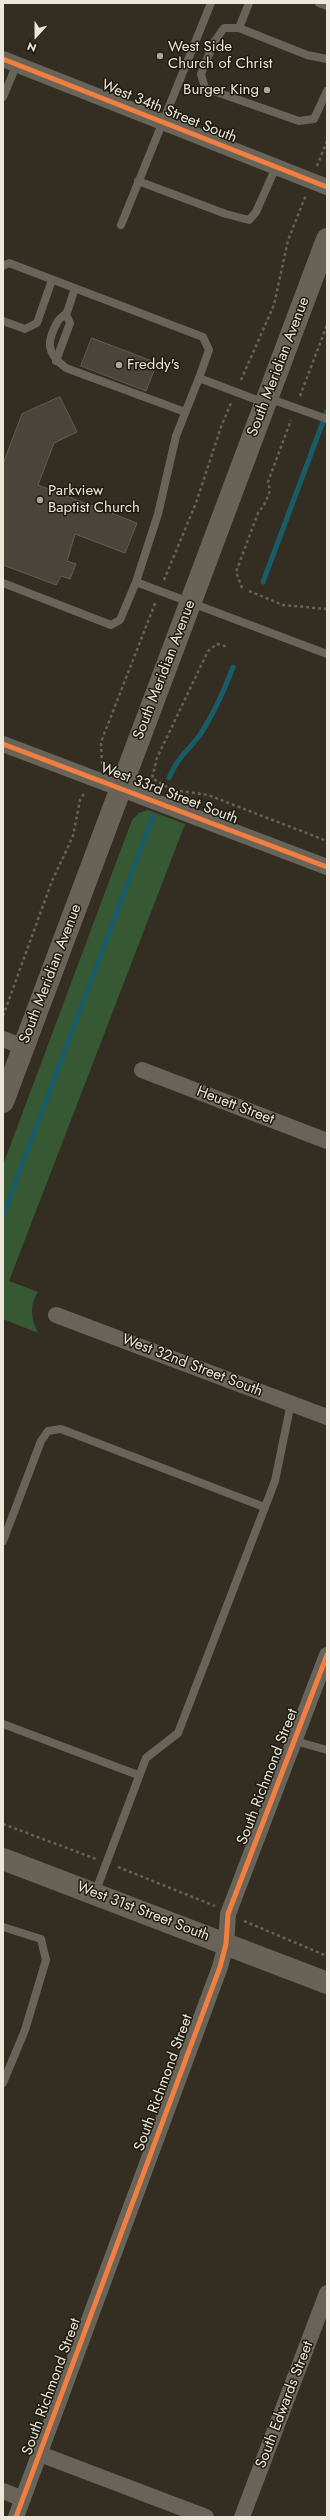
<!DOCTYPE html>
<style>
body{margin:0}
#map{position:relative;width:330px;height:2520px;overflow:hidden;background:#332e21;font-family:Jost,sans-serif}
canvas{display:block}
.frame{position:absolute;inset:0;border:4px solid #ece7d9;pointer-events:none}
.north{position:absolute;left:16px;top:16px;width:40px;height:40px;-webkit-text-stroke:3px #1e1a10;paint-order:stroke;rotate:201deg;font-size:11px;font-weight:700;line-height:16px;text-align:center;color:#ece7d9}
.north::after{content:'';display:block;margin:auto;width:14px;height:18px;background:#ece7d9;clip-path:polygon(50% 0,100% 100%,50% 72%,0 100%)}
</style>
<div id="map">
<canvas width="330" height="2520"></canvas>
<div class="frame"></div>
<div class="north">N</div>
</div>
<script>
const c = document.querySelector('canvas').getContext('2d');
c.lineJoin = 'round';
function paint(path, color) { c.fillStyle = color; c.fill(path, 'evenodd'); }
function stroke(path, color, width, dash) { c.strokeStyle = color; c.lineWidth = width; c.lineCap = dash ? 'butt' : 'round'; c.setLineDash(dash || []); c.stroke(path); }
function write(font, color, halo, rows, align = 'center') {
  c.font = font + ' Jost,sans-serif'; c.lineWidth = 3; c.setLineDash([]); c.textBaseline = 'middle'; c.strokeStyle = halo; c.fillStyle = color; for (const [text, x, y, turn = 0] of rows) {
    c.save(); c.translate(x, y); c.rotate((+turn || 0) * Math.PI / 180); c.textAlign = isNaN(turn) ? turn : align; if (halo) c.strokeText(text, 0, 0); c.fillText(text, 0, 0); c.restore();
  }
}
paint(new Path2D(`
 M148,810L185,824L9,1281L38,1292C29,1305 31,1319 38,1333L3,1319V1165L132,820L139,813Z`), '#365832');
stroke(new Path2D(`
 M263,582L327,411
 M169,778C178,757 186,753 199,736C214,714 224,691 233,667
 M3,1215L153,816`), '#195c68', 5);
const building = new Path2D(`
 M92,338L157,363L146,391L81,366Z
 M60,397L77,432L54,443L38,485L137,523L125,553L75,534L67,561L76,564L70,579L61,576L56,585L3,565V464L22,414Z`);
paint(building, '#49453a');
stroke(building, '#615d52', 1);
stroke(new Path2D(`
 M317,166L327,141
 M241,380L274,305L288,240L306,195
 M300,396L327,325
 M164,580L196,503L221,427L231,403
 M242,588L236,572L258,513L264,505L270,491L268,482L291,420
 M249,591L283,605L327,609
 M102,764L101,742L156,601
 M167,787L152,778L157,758L208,651L217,644L228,647
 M174,790L208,795L327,841
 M3,1016L52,881L73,836L80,800L85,792
 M3,1824L96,1859
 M118,1867L215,1906
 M244,1921L327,1956`), '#656258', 2.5, [3, 3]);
stroke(new Path2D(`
 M249,3L239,28L307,55L327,59
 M319,3L327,6
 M239,28H224L214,42L201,74L205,88L299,121L314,119L327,91
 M3,97L17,64
 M138,181L226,214L249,220L256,212L276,167
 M121,225L211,3
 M3,266L9,263L203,337L209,350L199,378
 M75,288C72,296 70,305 67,312C65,316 60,317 58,321C46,342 46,353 66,368L185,412
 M3,321L25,329L37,323L52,280
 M56,361L70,323L66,314
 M268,398L327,419
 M265,403L199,378L176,436L158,514L136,582L327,654
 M3,583L111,625L120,620L136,582
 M3,1541L41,1441L48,1431L61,1429L264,1507
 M3,1724L138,1775
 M295,1741L327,1750
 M95,1893L146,1758L178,1733L275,1481L291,1403
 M3,1927L41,1939L46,1960L25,2030L3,2083`), '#68645a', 8);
stroke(new Path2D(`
 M3,59L327,187
 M3,744L327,867
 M3,1039L23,1047
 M142,1070L327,1141
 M56,1315L327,1417
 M40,2454L206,2517
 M3,2491L23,2499
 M16,2517L220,1967L226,1944L228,1914L327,1655
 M242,2517L327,2293`), '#68645a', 16);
stroke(new Path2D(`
 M3,1102L327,239
 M3,1859L327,1983`), '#696357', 22);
stroke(new Path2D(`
 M3,59L327,187
 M3,744L327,867
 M16,2517L220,1967L226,1944L228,1914L327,1655`), '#f27e40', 5);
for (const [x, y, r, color] of [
 [160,56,4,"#aba699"],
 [267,90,4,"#aba699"],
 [119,365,4,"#aba699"],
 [40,500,4,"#aba699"]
]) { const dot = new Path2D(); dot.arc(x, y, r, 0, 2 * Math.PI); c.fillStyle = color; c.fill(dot); stroke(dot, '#1e1a10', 1.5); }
write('15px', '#ece7d9', '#1e1a10', [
 ["West Side",168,47],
 ["Church of Christ",168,64],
 ["Burger King",259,90,"right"],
 ["Freddy's",127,365],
 ["Parkview",48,491],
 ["Baptist Church",48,508]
], 'left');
write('15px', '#ece7d9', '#1e1a10', [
 ["West 34th Street South",169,112,22],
 ["South Meridian Avenue",279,367,-69],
 ["South Meridian Avenue",165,670,-69],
 ["West 33rd Street South",169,794,21],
 ["South Meridian Avenue",51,974,-69],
 ["Heuett Street",235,1106,21],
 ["West 32nd Street South",192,1366,21],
 ["South Richmond Street",268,1777,-69],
 ["West 31st Street South",143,1912,21],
 ["South Richmond Street",164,2083,-70],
 ["South Richmond Street",52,2387,-70],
 ["South Edwards Street",285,2405,-69]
]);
</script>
